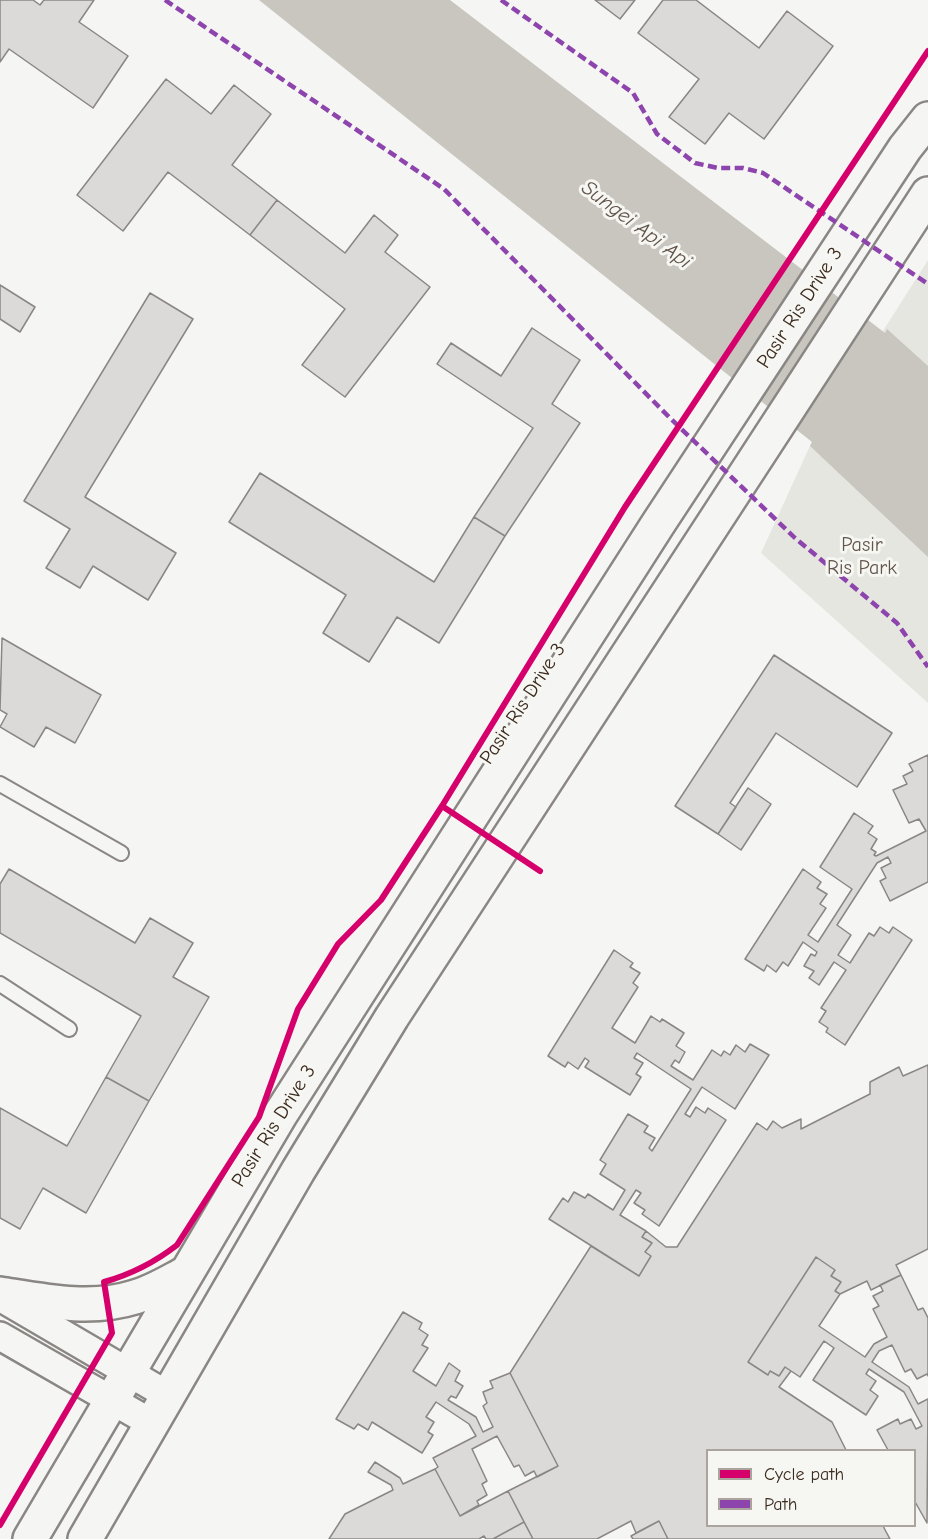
<!DOCTYPE html>
<style>
body{margin:0}
#map{position:relative;width:928px;height:1539px;overflow:hidden;background:#f5f5f3;font-family:"Comic Neue",sans-serif}
canvas{display:block}
.legend{position:absolute;left:706px;top:1449px;width:210px;height:78px;box-sizing:border-box;background:#f6f6f2;border:2px solid #aba49d;margin:0;padding:8px 10px;list-style:none;font-size:18px;color:#3b2a1e}
.legend li{display:flex;align-items:center;gap:12px;height:30px}
.legend b{width:30px;border:2px solid #aba49d}
</style>
<div id="map">
<canvas width="928" height="1539"></canvas>
<ul class="legend">
<li><b style="height:8px;background:#d6006c"></b>Cycle path</li>
<li><b style="height:8px;background:#8e44ad"></b>Path</li>
</ul>
</div>
<script>
const c = document.querySelector('canvas').getContext('2d');
c.lineJoin = 'round';
function paint(path, color) { c.fillStyle = color; c.fill(path, 'evenodd'); }
function stroke(path, color, width, dash) { c.strokeStyle = color; c.lineWidth = width; c.lineCap = dash ? 'butt' : 'round'; c.setLineDash(dash || []); c.stroke(path); }
function write(font, color, halo, rows, align = 'center') {
  c.font = font + ' "Comic Neue",sans-serif'; c.lineWidth = 6; c.setLineDash([]); c.textBaseline = 'middle'; c.strokeStyle = halo; c.fillStyle = color; for (const [text, x, y, turn = 0] of rows) {
    c.save(); c.translate(x, y); c.rotate((+turn || 0) * Math.PI / 180); c.textAlign = isNaN(turn) ? turn : align; if (halo) c.strokeText(text, 0, 0); c.fillText(text, 0, 0); c.restore();
  }
}
paint(new Path2D(`
 M928,260V400L881,334Z
 M814,437L928,523V703L761,553Z`), '#e6e6e1');
paint(new Path2D(`
 M259,0H450L885,333L887,329L928,366V557L810,446L812,442Z`), '#c9c5bf');
const building = new Path2D(`
 M0,0H33L40,5L44,0H94L79,22L128,56L93,108L9,49L0,62Z
 M595,0H635L620,19Z
 M663,0H696L759,48L787,11L833,46L764,139L729,113L705,144L669,117L699,79L638,33Z
 M166,79L211,114L234,85L271,114L232,165L277,200L250,235L168,172L123,231L77,195Z
 M277,200L345,253L374,215L398,235L385,252L430,287L345,397L302,365L345,309L250,235Z
 M0,285L35,307L20,332L0,319Z
 M150,293L193,319L85,497L176,553L148,600L93,566L80,588L46,568L70,529L24,501Z
 M532,328L580,360L552,404L580,423L505,536L474,517L533,428L437,364L451,343L501,376Z
 M260,473L434,582L474,517L505,536L439,643L397,617L369,662L323,633L346,595L229,522Z
 M2,638L101,695L75,743L46,727L34,747L0,727L7,714L0,710Z
 M774,655L892,733L857,787L776,733L730,803L736,807L718,834L675,806Z
 M928,755V882L890,901L880,881L886,878L881,868L891,863L888,857L877,863L837,925L851,935L838,955L850,963L869,933L874,936L880,927L889,933L893,927L912,940L845,1045L826,1032L828,1028L819,1022L826,1011L821,1008L846,970L834,962L819,985L809,978L814,971L804,966L811,954L815,956L817,952L803,942L788,966L783,962L776,972L767,965L764,971L745,959L803,869L821,882L817,888L827,894L820,904L826,908L808,935L818,942L852,889L820,867L854,813L873,826L868,833L877,839L871,849L876,852L874,855L876,856L926,831L919,819L909,823L893,790L907,784L903,776L913,771L909,764Z
 M748,788L771,804L741,850L718,834Z
 M9,869L135,943L150,918L193,943L173,977L209,997L149,1101L106,1077L141,1016L0,933V884Z
 M614,950L633,963L630,967L640,973L633,983L638,987L612,1028L635,1043L651,1016L660,1022L662,1019L684,1033L676,1046L685,1052L679,1063L675,1060L671,1066L693,1080L712,1050L721,1056L724,1051L730,1055L736,1045L745,1052L750,1044L769,1055L735,1109L702,1087L685,1114L690,1117L696,1107L705,1113L708,1108L726,1120L659,1226L642,1214L645,1210L634,1203L641,1193L636,1190L620,1215L646,1231L642,1237L652,1243L645,1252L651,1256L639,1276L549,1219L563,1198L568,1202L574,1192L585,1198L588,1194L613,1210L625,1190L600,1174L606,1164L600,1160L628,1114L648,1126L644,1132L655,1138L649,1148L652,1151L691,1089L637,1053L634,1058L643,1063L636,1074L641,1077L630,1095L585,1067L589,1061L585,1058L578,1069L568,1062L565,1067L548,1056Z
 M928,1065V1249L896,1265L901,1275L871,1290L867,1281L840,1294L835,1291L841,1282L831,1276L835,1270L816,1257L748,1362L768,1375L770,1371L779,1376L785,1367L791,1371L779,1387L832,1422L846,1450H708V1526H883L890,1539H668L659,1521L636,1533L631,1521L597,1539H533L508,1491L558,1466L510,1373L591,1246L639,1276L651,1256L645,1252L652,1243L642,1237L646,1231L666,1247H677L757,1123L767,1130L773,1121L782,1128L801,1119V1129L870,1094V1082L899,1067L903,1076Z
 M106,1077L149,1101L86,1213L43,1188L20,1229L0,1218V1108L67,1146Z
 M816,1257L835,1270L831,1276L841,1282L835,1291L840,1294L819,1326L865,1357L874,1344L887,1337L873,1309L879,1306L873,1296L883,1291L880,1285L901,1275L918,1310L923,1308L928,1318V1376L927,1374L917,1379L911,1369L905,1372L892,1345L879,1351L872,1362L909,1387L918,1404L928,1399L927,1523L914,1500V1450H888L877,1430L898,1419L900,1424L911,1419L916,1429L922,1426L904,1392L869,1369L866,1374L876,1381L870,1390L878,1396L866,1415L813,1380L834,1348L824,1341L800,1377L785,1367L779,1376L770,1371L768,1375L748,1362Z
 M403,1312L422,1323L419,1329L428,1335L422,1345L428,1348L413,1371L436,1386L449,1363L460,1371L455,1381L463,1386L456,1398L451,1396L448,1400L476,1417L483,1432L493,1427L483,1406L487,1403L483,1392L493,1388L490,1381L510,1373L558,1466L537,1477L534,1471L525,1476L519,1465L514,1467L497,1436L472,1449L487,1481L482,1484L487,1495L477,1501L479,1505L460,1516L435,1469L438,1467L433,1458L476,1436L469,1424L436,1402L426,1417L434,1422L428,1432L433,1435L422,1453L372,1422L368,1430L358,1424L354,1429L336,1419Z
 M375,1462L400,1478L403,1484L435,1469L460,1516L508,1491L524,1522L493,1539H486L484,1536L479,1539H329L345,1514L393,1490L391,1485L368,1472Z
 M659,1521L668,1539H633L631,1536Z
 M524,1522L533,1539H493Z`);
paint(building, '#dbdad8');
stroke(building, '#8a8683', 1.5);
const service = new Path2D(`
 M0,784L121,853
 M0,984L69,1029`);
const minor = new Path2D(`
 M0,1297L169,1396
 M0,1336L153,1424`);
const primary = new Path2D(`
 M0,1294C44,1301 91,1311 135,1297C153,1292 169,1282 186,1273
 M30,1539L280,1115L658,524L905,148L928,119
 M85,1539L298,1171L392,1017L928,194`);
stroke(service, '#8a8683', 18);
stroke(minor, '#8a8683', 32);
stroke(primary, '#8a8683', 38);
stroke(service, '#f5f5f3', 14);
stroke(minor, '#f5f5f3', 27);
stroke(primary, '#f5f5f3', 33);
stroke(new Path2D(`
 M165,0L444,189L671,419L795,538L897,623L928,667
 M501,0L633,93L657,134L695,163L718,168H743L763,173L928,284`), '#8e44ad', 4.5, [9, 4.5]);
stroke(new Path2D(`
 M442,806L540,871
 M0,1525L112,1333L104,1282C132,1274 154,1263 177,1245L259,1117L298,1009L338,944L381,900L442,806L625,507L928,51`), '#d6006c', 6);
write('20px', '#3b2a1e', '#f6f6f2', [
 ["Pasir Ris Drive 3",800,308,-57],
 ["Pasir Ris Drive 3",523,704,-57],
 ["Pasir Ris Drive 3",274,1126,-58]
]);
write('20px', '#63564b', '#f6f6f2', [
 ["Pasir",862,545],
 ["Ris Park",862,568]
]);
write('italic 21px', '#605248', '#f6f6f2', [
 ["Sungei Api Api",636,225,37]
]);
</script>
